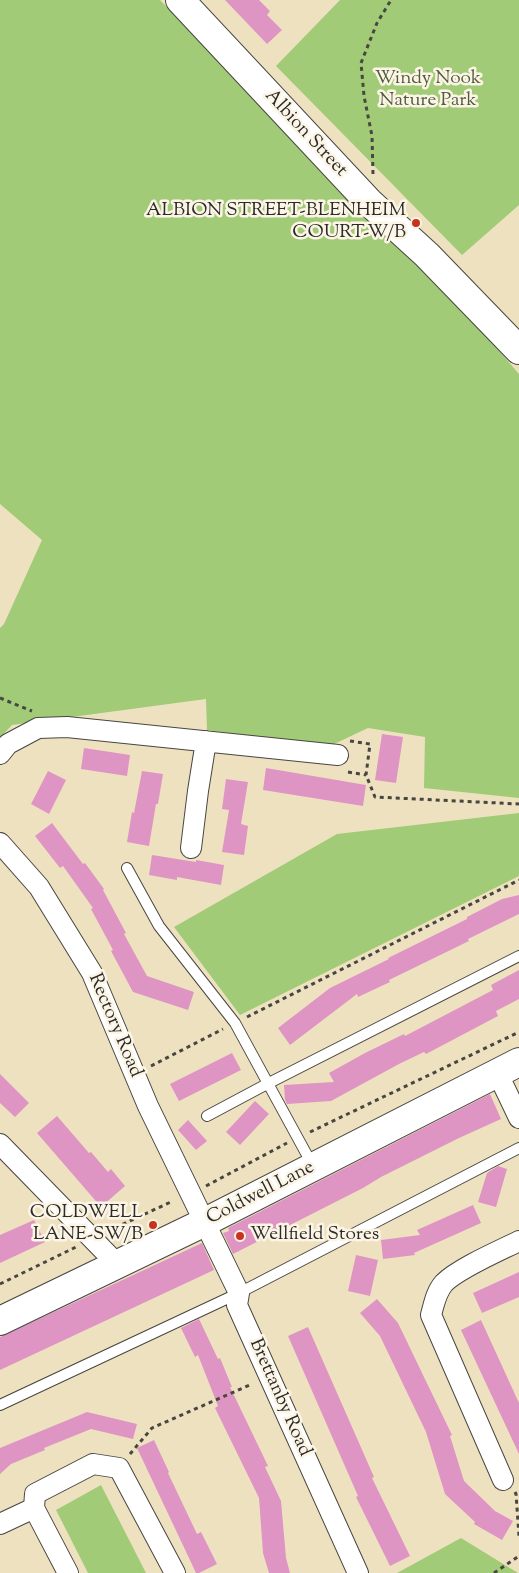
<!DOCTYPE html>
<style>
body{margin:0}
canvas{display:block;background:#eee1c0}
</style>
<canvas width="519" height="1573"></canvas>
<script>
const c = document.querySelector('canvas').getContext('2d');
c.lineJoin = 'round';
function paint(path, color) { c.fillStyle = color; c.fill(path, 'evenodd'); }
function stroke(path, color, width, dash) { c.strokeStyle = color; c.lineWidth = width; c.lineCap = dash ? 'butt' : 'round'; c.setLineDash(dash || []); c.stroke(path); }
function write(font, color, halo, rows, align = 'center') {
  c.font = font + ' "Sorts Mill Goudy",serif'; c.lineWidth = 5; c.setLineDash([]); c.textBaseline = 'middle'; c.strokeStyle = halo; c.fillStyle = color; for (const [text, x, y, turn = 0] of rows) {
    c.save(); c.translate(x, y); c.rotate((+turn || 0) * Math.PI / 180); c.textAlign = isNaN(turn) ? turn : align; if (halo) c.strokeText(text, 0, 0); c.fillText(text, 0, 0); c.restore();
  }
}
paint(new Path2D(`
 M0,0H160L363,210L469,316L519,374V798L424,788L425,737L368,728L330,746L207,730L206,699L12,725L0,738V628L4,624L42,540L0,504Z
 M340,0H519V205L462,255L276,66Z
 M519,813V876L240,1015L174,927L337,834Z
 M101,1485L146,1573H88L56,1510Z
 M461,1538L518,1573H397Z`), '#a2cb77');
paint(new Path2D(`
 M225,0H259L270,11L267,15L282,30L267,44Z
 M382,734L403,737L396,783L375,780Z
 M84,748L130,755L127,776L81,769Z
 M266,768L366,785L363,806L263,790Z
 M48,771L66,780L49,814L31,804Z
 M142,771L163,774L158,804H156L149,846L127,842L132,812L134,813Z
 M226,779L248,782L241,824L248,826L244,855L222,852L229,810L222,809Z
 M52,823L83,864L85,863L104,889L103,890L126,933L124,934L147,976L194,992L188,1010L133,992L111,951L113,950L91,909L93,908L63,866L60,868L35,836Z
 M152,855L196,862V860L224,865L221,885L177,877V880L149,875Z
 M519,895V914L468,939L469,941L389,980L390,982L358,997L357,994L290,1045L278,1028L330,988L389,959L388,958L467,919V917L502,899Z
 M519,970V999L496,1011L498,1016L426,1054L424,1052L399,1064L331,1101L287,1104L285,1100L284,1085L334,1082L329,1073L365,1053L404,1034L405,1036L493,990L491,985Z
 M232,1053L241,1070L179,1101L170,1084Z
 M0,1074L29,1103L15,1117L0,1103Z
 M490,1094L501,1119L459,1138L381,1177L363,1188L233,1254L223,1233L229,1231L228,1228Z
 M255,1101L269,1114L240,1145L226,1132Z
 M57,1116L89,1153L91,1152L108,1172L111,1169L125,1186L101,1207L37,1133Z
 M188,1120L207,1141L196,1150L178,1130Z
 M498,1166L507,1169L496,1207L478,1202L487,1173Z
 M473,1205L481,1223L414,1253L415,1255L383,1259L381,1240L420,1235L417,1230Z
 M34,1220L45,1242L0,1263V1235Z
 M202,1243L214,1270L0,1370V1337Z
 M356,1255L378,1260L370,1296L348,1291Z
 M519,1272V1297L482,1313L473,1293Z
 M377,1299L398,1323L423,1375L452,1435L450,1436L464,1481L495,1511L513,1521L502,1540L474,1524L475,1522L445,1494L426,1432L380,1336L360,1313Z
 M199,1319L218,1359L220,1358L232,1387H230L268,1466L265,1467L281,1501L286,1558L290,1573H269L263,1553L259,1498L215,1408L218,1406L198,1355L195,1357L181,1328Z
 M481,1320L519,1403V1454L461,1330Z
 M308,1327L374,1477L372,1478L410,1556L390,1566L356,1497L358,1496L288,1336Z
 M87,1412L137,1424L133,1439L91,1429L44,1448L45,1450L11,1464L0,1474V1448Z
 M154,1440L169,1472L168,1473L197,1534L201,1532L217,1564L199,1573H196L189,1558L137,1448Z`), '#df95c3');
const lane = new Path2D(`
 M127,868L159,926L235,1023L313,1166
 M207,1116L267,1084L519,956
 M0,1405L239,1293L519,1148`);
const street = new Path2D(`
 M0,754L8,744L38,728L67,727L338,755
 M0,843L39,887L92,973L148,1106L239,1293L237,1305L358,1573
 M191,848L198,791L206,741
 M497,1072L519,1118
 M0,1144L117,1264
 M503,1480L431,1315C434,1304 436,1292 444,1283C459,1268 499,1251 519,1241
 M0,1524L34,1508
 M68,1573L34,1508L35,1494L93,1464L119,1468L175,1573`);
const secondary = new Path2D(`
 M180,0L369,202L427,255L519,350
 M0,1321L205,1222L519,1062`);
stroke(lane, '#484641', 12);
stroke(street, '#484641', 22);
stroke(secondary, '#484641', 30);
stroke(new Path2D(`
 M373,174L372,136L364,96L361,63L377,23L391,0
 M0,698L32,711
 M350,741L370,744L366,775L375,797L519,804
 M348,772L366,775
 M247,1017L519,880
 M151,1066L223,1029
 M310,1132L519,1032
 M206,1186L287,1143
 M108,1231L173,1201
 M0,1284L76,1247
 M130,1454L152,1428L252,1384
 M515,1492L516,1494L519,1536
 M494,1573L519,1556`), '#484641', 3, [4, 4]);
stroke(lane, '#fff', 10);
stroke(street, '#fff', 20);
stroke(secondary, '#fff', 28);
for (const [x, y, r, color] of [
 [416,223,5,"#c8321e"],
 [153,1225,5,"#c8321e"],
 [240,1236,5,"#c8321e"]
]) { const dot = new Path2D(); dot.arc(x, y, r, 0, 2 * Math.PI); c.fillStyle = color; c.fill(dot); stroke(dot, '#fcf5e5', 2); }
write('19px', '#4f5b42', '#fcf5e5', [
 ["Windy Nook",428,80],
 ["Nature Park",428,102]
]);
write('19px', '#2b2b2b', '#fcf5e5', [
 ["Albion Street",305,134,47],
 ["Rectory Road",114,1026,67],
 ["Coldwell Lane",261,1194,-27],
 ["Brettanby Road",279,1398,66]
]);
write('19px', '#2b2b2b', '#fcf5e5', [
 ["ALBION STREET-BLENHEIM",406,212],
 ["COURT-W/B",406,234],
 ["COLDWELL",143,1214],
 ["LANE-SW/B",143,1236],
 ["Wellfield Stores",250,1236,"left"]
], 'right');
</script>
